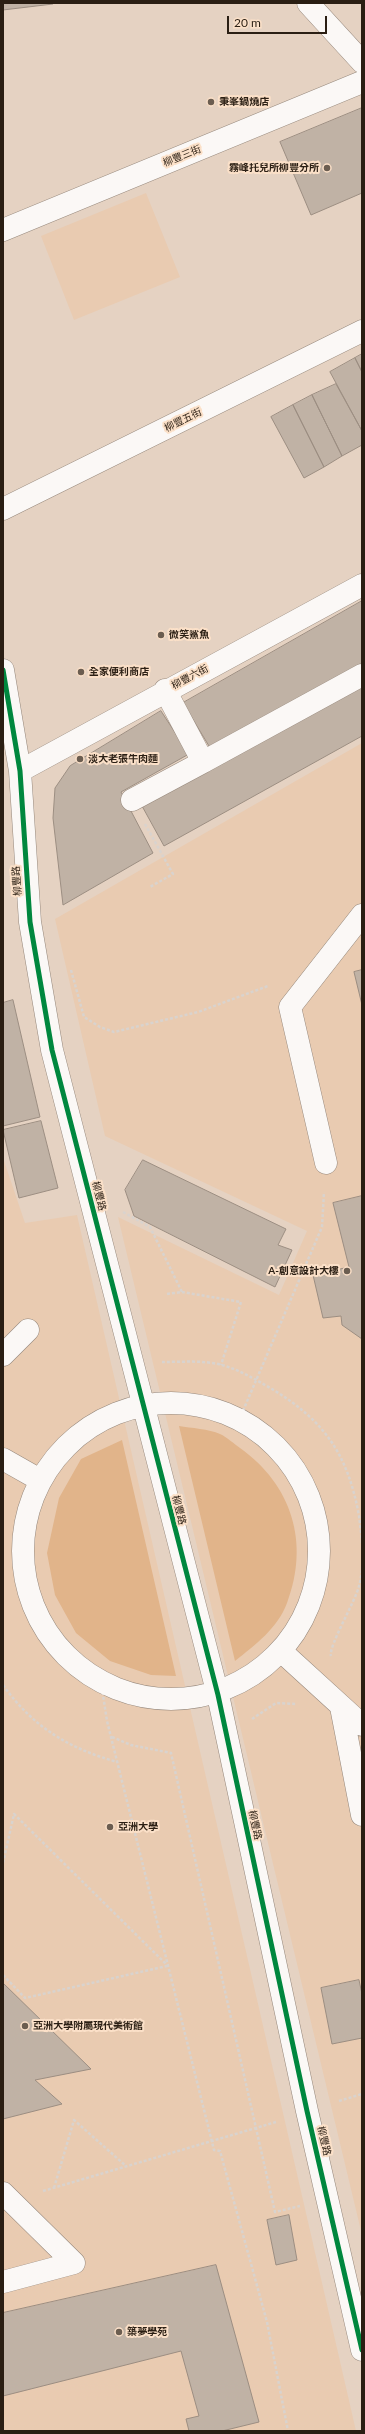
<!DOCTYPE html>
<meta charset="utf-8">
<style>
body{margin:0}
#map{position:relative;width:365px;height:2434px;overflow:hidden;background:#e5d2c2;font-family:Lato,sans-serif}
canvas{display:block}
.frame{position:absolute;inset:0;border:4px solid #2a1e13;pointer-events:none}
.scale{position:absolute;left:227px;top:16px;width:100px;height:18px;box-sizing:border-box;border:2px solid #2a1e13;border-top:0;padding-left:5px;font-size:12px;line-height:14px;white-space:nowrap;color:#2a1e13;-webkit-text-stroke:3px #fbe0c8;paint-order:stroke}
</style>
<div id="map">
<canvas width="365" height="2434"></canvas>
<div class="frame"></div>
<div class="scale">20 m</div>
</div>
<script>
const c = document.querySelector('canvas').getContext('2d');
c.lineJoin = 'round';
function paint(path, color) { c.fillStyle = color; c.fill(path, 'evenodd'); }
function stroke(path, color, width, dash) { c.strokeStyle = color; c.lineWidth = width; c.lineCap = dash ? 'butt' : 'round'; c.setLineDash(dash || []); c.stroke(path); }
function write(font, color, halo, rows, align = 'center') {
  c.font = font + ' Lato,"Noto Sans TC",sans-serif'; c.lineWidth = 4; c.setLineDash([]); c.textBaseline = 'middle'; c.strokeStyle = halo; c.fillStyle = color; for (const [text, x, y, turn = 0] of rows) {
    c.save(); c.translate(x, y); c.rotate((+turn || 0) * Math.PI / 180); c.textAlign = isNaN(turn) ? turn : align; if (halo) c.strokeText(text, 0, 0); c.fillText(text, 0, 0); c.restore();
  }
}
paint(new Path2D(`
 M146,193L180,277L74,320L41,236Z
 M362,743V2235L118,1217L279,1295L307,1231L105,1136L55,919Z
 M3,1158L25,1223L77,1215L356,2431H3Z`), '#e9cbb1');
paint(new Path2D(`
 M179,1426C191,1428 209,1429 220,1434C227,1437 234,1444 240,1448C292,1485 310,1543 287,1603C278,1628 255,1645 235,1661Z
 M122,1440L176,1676L151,1675L110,1661L76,1633L55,1595L47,1553L59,1498L81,1459Z`), '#e1b48a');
const building = new Path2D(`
 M3,3H52L53,4L3,10Z
 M362,108V193L311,215L280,142Z
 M362,354V372L355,358Z
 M355,358L362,372V431L330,372Z
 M336,384L362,431V445L342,456L312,395Z
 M312,395L342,456L324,467L293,405Z
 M293,405L324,467L304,478L271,417Z
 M362,601V669L212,751L183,703Z
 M362,681V736L164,846L142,806Z
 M161,711L189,754L121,792L153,853L63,905L53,818L55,788L70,766Z
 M362,970V1005L354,972Z
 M13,1000L40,1117L3,1126V1003Z
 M41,1121L58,1188L19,1198L3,1130Z
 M143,1160L286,1229L278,1245L292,1250L275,1287L134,1216L125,1190Z
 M362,1196V1339L342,1325L341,1316L323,1318L313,1275L349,1267L333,1203Z
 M359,1980L362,1994V2038L332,2044L321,1988Z
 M3,1983L91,2069L35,2080L62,2104L3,2119Z
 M289,2215L297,2260L276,2265L267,2220Z
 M216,2265L259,2422L222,2431H189L186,2419L199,2416L181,2351L3,2396V2313Z`);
paint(building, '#c0b2a5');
stroke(building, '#9c8e82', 1);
const minor = new Path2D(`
 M308,3L362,62
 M3,230L362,82
 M3,509L362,331
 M3,670L20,771L30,922L52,1050L218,1695L307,2111L362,2350
 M203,762L362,675
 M20,771L362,585
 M132,800L203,762L165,690
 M326,1163L290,1007L362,915
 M3,1355L28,1330
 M23 1551a148 148 0 1 1 296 0a148 148 0 1 1-296 0Z
 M3,1459L40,1480
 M281,1651L362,1725
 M341,1707L362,1815
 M3,2193L74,2263L3,2282`);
stroke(minor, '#96887c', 23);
stroke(new Path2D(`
 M145,824L173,874L150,887
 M71,970L84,1017L100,1027L114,1032L198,1012L268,986
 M123,1212L150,1227L182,1292
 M167,1294L182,1292L241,1302L221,1365
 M162,1362C181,1362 204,1360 222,1365C240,1370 256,1380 272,1389C325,1421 348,1455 359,1516C362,1538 365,1565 359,1586C356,1600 328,1647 331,1656
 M239,1420L322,1227L324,1192
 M101,1682L107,1721L214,2150L220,2151L267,2322L288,2431
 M3,1685C33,1727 68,1748 117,1762
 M252,1719L276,1703L296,1704
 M112,1737L131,1745L171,1753L275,2212L300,2206
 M3,1863L14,1814L167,1965
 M3,1975L25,1998L167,1966
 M339,2101L362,2094
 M54,2188L74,2120L126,2166
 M43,2191L276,2122`), '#d9d3ce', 2.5, [3, 2]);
stroke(minor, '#fbf8f6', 22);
stroke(new Path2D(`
 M3,670L20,771L30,922L52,1050L218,1695L307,2111L362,2350`), '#00873e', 5);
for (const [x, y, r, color] of [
 [211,102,4,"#6b5d50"],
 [327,168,4,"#6b5d50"],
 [161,635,4,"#6b5d50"],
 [81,672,4,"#6b5d50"],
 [80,759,4,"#6b5d50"],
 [347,1271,4,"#6b5d50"],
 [110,1827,4,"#6b5d50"],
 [25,2026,4,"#6b5d50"],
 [119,2332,4,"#6b5d50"]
]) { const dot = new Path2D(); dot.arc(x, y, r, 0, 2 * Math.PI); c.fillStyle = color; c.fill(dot); stroke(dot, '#fbe0c8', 1.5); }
write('bold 10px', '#2a1e13', '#fbe0c8', [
 ["秉峯鍋燒店",219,102],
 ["霧峰托兒所柳豐分所",319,168,"right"],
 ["微笑鯊魚",169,635],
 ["全家便利商店",89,672],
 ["淡大老張牛肉麵",88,759],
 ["A-創意設計大樓",339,1271,"right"],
 ["亞洲大學",118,1827],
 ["亞洲大學附屬現代美術館",33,2026],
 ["築夢學苑",127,2332]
], 'left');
write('10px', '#2a1e13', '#fbe0c8', [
 ["柳豐三街",182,156,-22],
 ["柳豐五街",183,420,-26],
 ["柳豐六街",190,677,-28],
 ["柳豐路",17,881,-94],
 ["柳豐路",99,1196,76],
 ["柳豐路",179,1510,76],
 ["柳豐路",255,1825,78],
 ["柳豐路",324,2141,77]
]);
</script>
